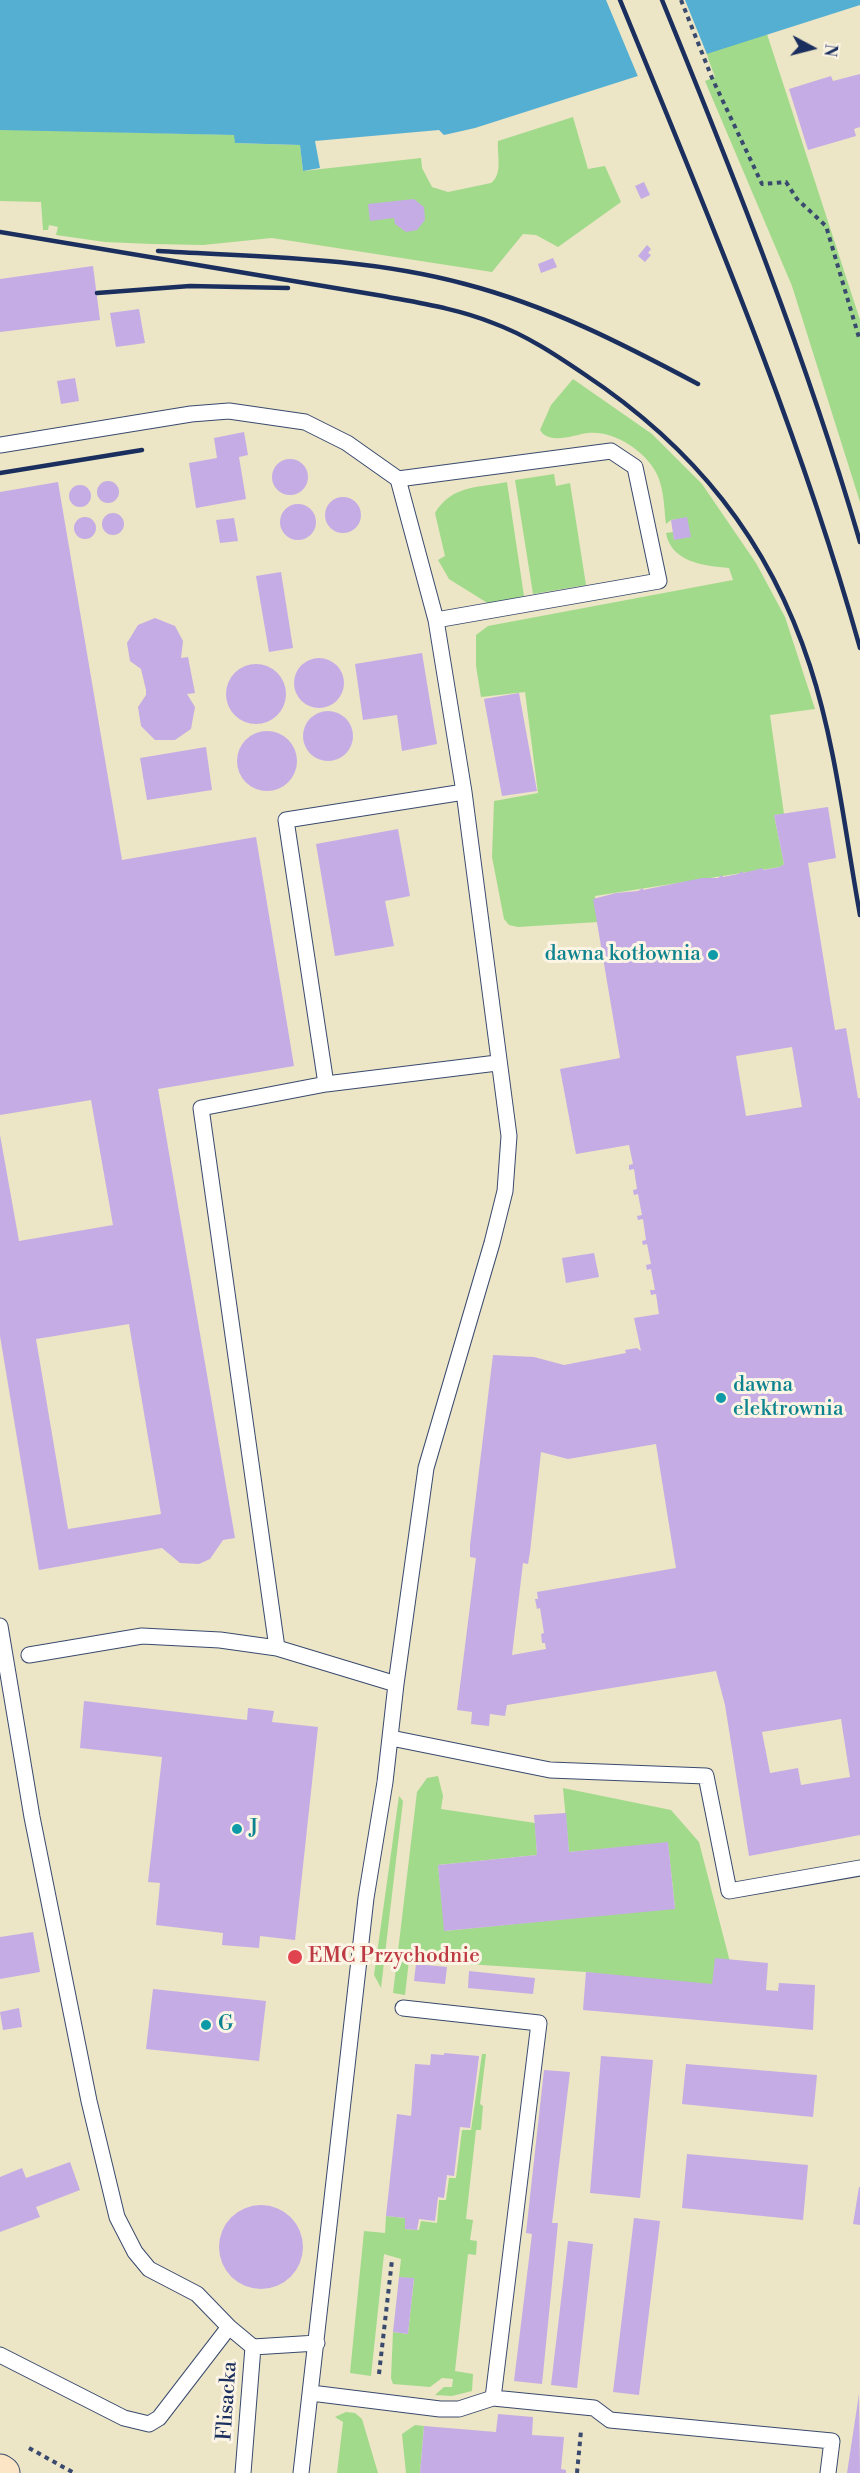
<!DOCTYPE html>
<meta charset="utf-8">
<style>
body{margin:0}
#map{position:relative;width:860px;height:2473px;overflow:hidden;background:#ece5c6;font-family:"Libre Bodoni",serif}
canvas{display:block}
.north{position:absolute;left:782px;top:18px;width:60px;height:60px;-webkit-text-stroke:4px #fcf5e5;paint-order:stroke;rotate:97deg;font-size:16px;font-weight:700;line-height:24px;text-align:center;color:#1b2f5e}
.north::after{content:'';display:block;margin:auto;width:21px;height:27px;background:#1b2f5e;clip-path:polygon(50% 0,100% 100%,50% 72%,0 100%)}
</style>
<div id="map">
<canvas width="860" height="2473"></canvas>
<div class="north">N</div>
</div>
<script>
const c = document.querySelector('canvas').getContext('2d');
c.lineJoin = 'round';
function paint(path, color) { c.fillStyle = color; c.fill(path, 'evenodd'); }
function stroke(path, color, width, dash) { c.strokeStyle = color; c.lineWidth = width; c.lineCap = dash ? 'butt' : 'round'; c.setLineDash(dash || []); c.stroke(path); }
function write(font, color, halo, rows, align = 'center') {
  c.font = font + ' "Libre Bodoni",serif'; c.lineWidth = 6; c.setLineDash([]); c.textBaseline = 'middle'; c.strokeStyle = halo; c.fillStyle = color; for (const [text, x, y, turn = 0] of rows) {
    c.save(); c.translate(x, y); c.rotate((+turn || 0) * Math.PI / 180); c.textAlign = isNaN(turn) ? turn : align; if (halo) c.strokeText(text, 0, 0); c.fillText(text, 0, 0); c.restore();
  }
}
paint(new Path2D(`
 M767,34L860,320V502L792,286L705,81L715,77L706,53Z
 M573,117L588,169L605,166L621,202L558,247L536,235L523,234L492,272L272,238L203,245L152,244L105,242L56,235L58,227L49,225L48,230H43L41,202L0,201V130L3,129L235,135V143L300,145L303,171L421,158L422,168L432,187L448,192L491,183C503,174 497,156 498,141Z
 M573,379L652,434L702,484L756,563L785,617L815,709L770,715L784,814L774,815L784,864L780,867L595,896L598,922L518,927L509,925L504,919L492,857L494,801L538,793L525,692L481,697L476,666V635L488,626L733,580L729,568C704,566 671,562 666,533L673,532L674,540L687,518L671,520L666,524C664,507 664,484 654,469C642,449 612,430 588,433C574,435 555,443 543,434L540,430L551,405Z
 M554,474L556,486L570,483L586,585L533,594L515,480Z
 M507,482L524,596L489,604L449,579L438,560L445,556L435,513C452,485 477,488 507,482Z
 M438,1776L443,1796L441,1809L535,1823L537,1855L438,1865L445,1931L675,1908L668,1843L569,1852L563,1788L671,1810L699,1842L730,1962L715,1987L586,1972L409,1960L405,1995L393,1993L417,1792L427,1778Z
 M399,1796L403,1801L381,1988L374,1975Z
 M482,2054H486L480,2104L483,2106L481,2130H476L466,2219L473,2220L470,2240L477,2241L476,2255L468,2254L455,2371L473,2374L472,2391L452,2396L435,2395L444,2387H452L453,2379L442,2378L430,2387L393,2384L391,2378L393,2332L408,2334L414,2279L399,2277L401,2259L384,2254L371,2376L350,2373L364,2231L385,2233L386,2216L405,2218V2229L419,2230L421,2221L437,2223L439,2200H446L449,2178H456L462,2130H471Z
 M346,2412L355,2413L362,2419L378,2473H337L343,2422L335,2417Z
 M415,2425L424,2426L420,2473H406L402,2434Z`), '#a2da8c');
paint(new Path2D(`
 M0,0H860V5L475,128L444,135L439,130L315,141L320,168L303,171L300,145L235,143L234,135L0,130Z`), '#55afd2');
paint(new Path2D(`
 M606,0H685L708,57L639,79Z`), '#ece5c6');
paint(new Path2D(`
 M860,74V127L854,129L856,136L808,150L789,89L831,76L833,81Z
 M644,182L650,195L641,199L635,186Z
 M414,199L424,207L425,220L417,230L406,232L395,224L394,218L370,221L368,204Z
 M647,245L651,249L648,253L651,255L645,262L638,256Z
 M553,258L557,267L541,273L538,264Z
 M93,266L100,320L0,332V279Z
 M139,309L145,343L116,347L110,313Z
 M75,378L79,401L61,404L57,381Z
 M244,432L248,455L239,457L246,499L196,508L189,463L217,458L214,438Z
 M272 477a18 18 0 1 1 36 0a18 18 0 1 1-36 0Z
 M97 492a11 11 0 1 1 22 0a11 11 0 1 1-22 0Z
 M58,482L122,860L256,837L294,1066L158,1089L235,1538L223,1540L210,1559L199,1564L180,1563L162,1548L39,1570L0,1336V1135L19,1241L113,1225L91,1100L0,1115V492ZM129,1324L161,1514L68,1529L36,1339Z
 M69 496a11 11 0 1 1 22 0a11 11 0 1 1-22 0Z
 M325 515a18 18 0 1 1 36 0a18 18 0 1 1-36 0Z
 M280 522a18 18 0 1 1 36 0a18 18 0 1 1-36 0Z
 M102 524a11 11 0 1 1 22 0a11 11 0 1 1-22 0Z
 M74 528a11 11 0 1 1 22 0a11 11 0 1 1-22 0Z
 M687,517L691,537L674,540L671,520Z
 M234,518L238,541L220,543L216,520Z
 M281,572L293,648L269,652L256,576Z
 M155,618L175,626L183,641L181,658L188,657L195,693L187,694L195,707L191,729L175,740H155L141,726L138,707L146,695V690L141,669L130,661L127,643L138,625Z
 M422,653L437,744L402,751L397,715L363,720L355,664Z
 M294 683a25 25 0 1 1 50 0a25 25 0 1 1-50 0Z
 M226 694a30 30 0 1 1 60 0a30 30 0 1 1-60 0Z
 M519,693L537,791L502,796L484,699Z
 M303 736a25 25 0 1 1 50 0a25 25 0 1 1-50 0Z
 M237 761a30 30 0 1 1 60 0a30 30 0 1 1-60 0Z
 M206,747L212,790L147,800L140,758Z
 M828,807L836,858L808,863L835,1030L846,1028L858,1098H860V1835L749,1856L725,1705L716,1671L507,1705L505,1716L490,1714L489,1726L471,1724L472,1712L457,1710L476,1558L470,1557V1545L493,1355L534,1357L564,1365L626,1353L625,1350L637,1348L641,1351L634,1318L659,1314L656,1294L651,1295L650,1290H655L651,1269L647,1270L646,1265L651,1264L647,1244L643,1245L642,1241L646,1240L643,1219L638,1220L637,1216L642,1215L638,1194L634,1195L633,1190L637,1189L634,1169L629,1170V1165L633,1164L629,1145L576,1154L560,1069L620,1058L593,899L616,893L638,891L643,888V890L702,878H718L722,875L723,877L738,874L743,871V873L763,868V870L780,867L784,864L774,815ZM792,1047L802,1107L746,1116L736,1056ZM656,1444L676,1568L537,1592L538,1599H535L537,1609L540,1608L544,1633L541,1634L542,1643H545L546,1649L512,1655L523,1563L528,1564L530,1552L541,1452L568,1459ZM841,1719L850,1777L801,1785L798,1768L770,1773L762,1732Z
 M398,829L410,896L385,901L394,946L335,956L316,844Z
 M594,1253L599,1277L566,1283L562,1258Z
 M84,1701L247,1720L248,1708L274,1711L272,1722L318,1727L295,1940L260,1936L259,1948L222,1945L223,1933L156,1925L160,1883L148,1882L162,1757L80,1748Z
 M566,1813L569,1852L668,1842L675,1909L444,1931L438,1865L537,1855L534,1815Z
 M33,1932L40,1972L0,1979V1937Z
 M715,1958L768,1963L766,1990L778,1991L779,1983L815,1985L813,2030L583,2010L586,1972L712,1984Z
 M416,1964L447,1967L445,1984L414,1981Z
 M469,1971L535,1978L533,1994L468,1988Z
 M153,1989L266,2001L259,2061L146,2049Z
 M19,2008L22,2027L3,2030L0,2012Z
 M444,2053L479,2056L470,2128L460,2127L454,2176L447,2175L444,2198L438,2197L435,2221L419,2219L417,2230L405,2229V2218L386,2216L397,2114L411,2116L415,2064L430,2065L431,2054L444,2055Z
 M601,2056L653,2060L640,2198L590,2193Z
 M686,2064L817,2075L813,2117L682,2104Z
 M544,2070L570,2072L552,2223H558L542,2384L514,2381L532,2234L526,2233Z
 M687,2154L808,2165L803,2220L682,2208Z
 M70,2162L80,2190L36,2207L40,2217L0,2232V2177L22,2168L26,2178Z
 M859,2187H860V2225L853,2224Z
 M219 2247a42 42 0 1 1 84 0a42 42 0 1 1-84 0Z
 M634,2218L660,2221L639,2395L613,2392Z
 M568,2241L593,2244L577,2388L551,2385Z
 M399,2277L414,2278L408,2334L393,2332Z
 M859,2394L860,2473H847Z
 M498,2414L533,2417L532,2435L564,2437L561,2469L566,2470V2473H420L424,2426L496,2432Z`), '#c5ace5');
const lane = new Path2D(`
 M0,445L191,414L229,411L305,422L347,443L398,479L436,620L464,792L509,1136L505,1191L492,1243L426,1468L396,1684L385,1782L366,1898L301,2473
 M398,479L611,451L635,467L659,581L436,620
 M326,1084L497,1063
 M0,1626L32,1817L89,2101L117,2217L135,2252L149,2269L197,2294L229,2327L253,2347
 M277,1648L201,1108L326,1084L286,820L464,792
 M29,1655L142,1636L220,1640L277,1648L396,1684
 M391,1738L550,1770L706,1776L729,1891L860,1868
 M403,2008L539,2023L493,2398
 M253,2347L317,2343
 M0,2355L124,2418L149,2424L159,2418L229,2327
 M311,2393L440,2409H459L493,2398L594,2408L610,2420L832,2441L828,2473
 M243,2473L253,2347`);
const secondary = new Path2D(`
 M0,2471L3,2473`);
stroke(lane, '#3a4a6e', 17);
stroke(secondary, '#3a4a6e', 35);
stroke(new Path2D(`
 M681,0L712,78L762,184L786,182L797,199L826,226L860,341
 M379,2374L392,2260
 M29,2448L74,2473
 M577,2473L581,2431`), '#3a4a6e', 4, [4.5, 4.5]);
stroke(lane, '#fff', 15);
stroke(secondary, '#fce5c4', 33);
stroke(new Path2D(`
 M620,0C707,213 798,426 860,648
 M662,0C735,179 806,357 860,542
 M0,232L383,296C420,303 459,309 493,323C526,335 556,355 584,374C694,447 769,540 810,666C836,746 845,833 860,915
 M158,251C259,257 366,257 465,284C549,306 621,343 698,384
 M97,293L190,286L288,288
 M0,473L142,450`), '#1b2f5e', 4.5);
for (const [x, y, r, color] of [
 [713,955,6,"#0f9aa8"],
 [721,1398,6,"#0f9aa8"],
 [237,1829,6,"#0f9aa8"],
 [295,1957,8,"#e0444e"],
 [206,2025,6,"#0f9aa8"]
]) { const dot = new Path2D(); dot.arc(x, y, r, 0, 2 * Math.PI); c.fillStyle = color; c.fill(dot); stroke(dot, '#fcf5e5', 2); }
write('21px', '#0d838f', '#fcf5e5', [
 ["dawna kotłownia",701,955,"right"],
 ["dawna",733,1386],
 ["elektrownia",733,1410],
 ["J",249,1829],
 ["G",218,2025]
], 'left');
write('21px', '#be3a42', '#fcf5e5', [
 ["EMC Przychodnie",308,1957]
], 'left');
write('21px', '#1b2f5e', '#fcf5e5', [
 ["Flisacka",228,2401,-86]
]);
</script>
